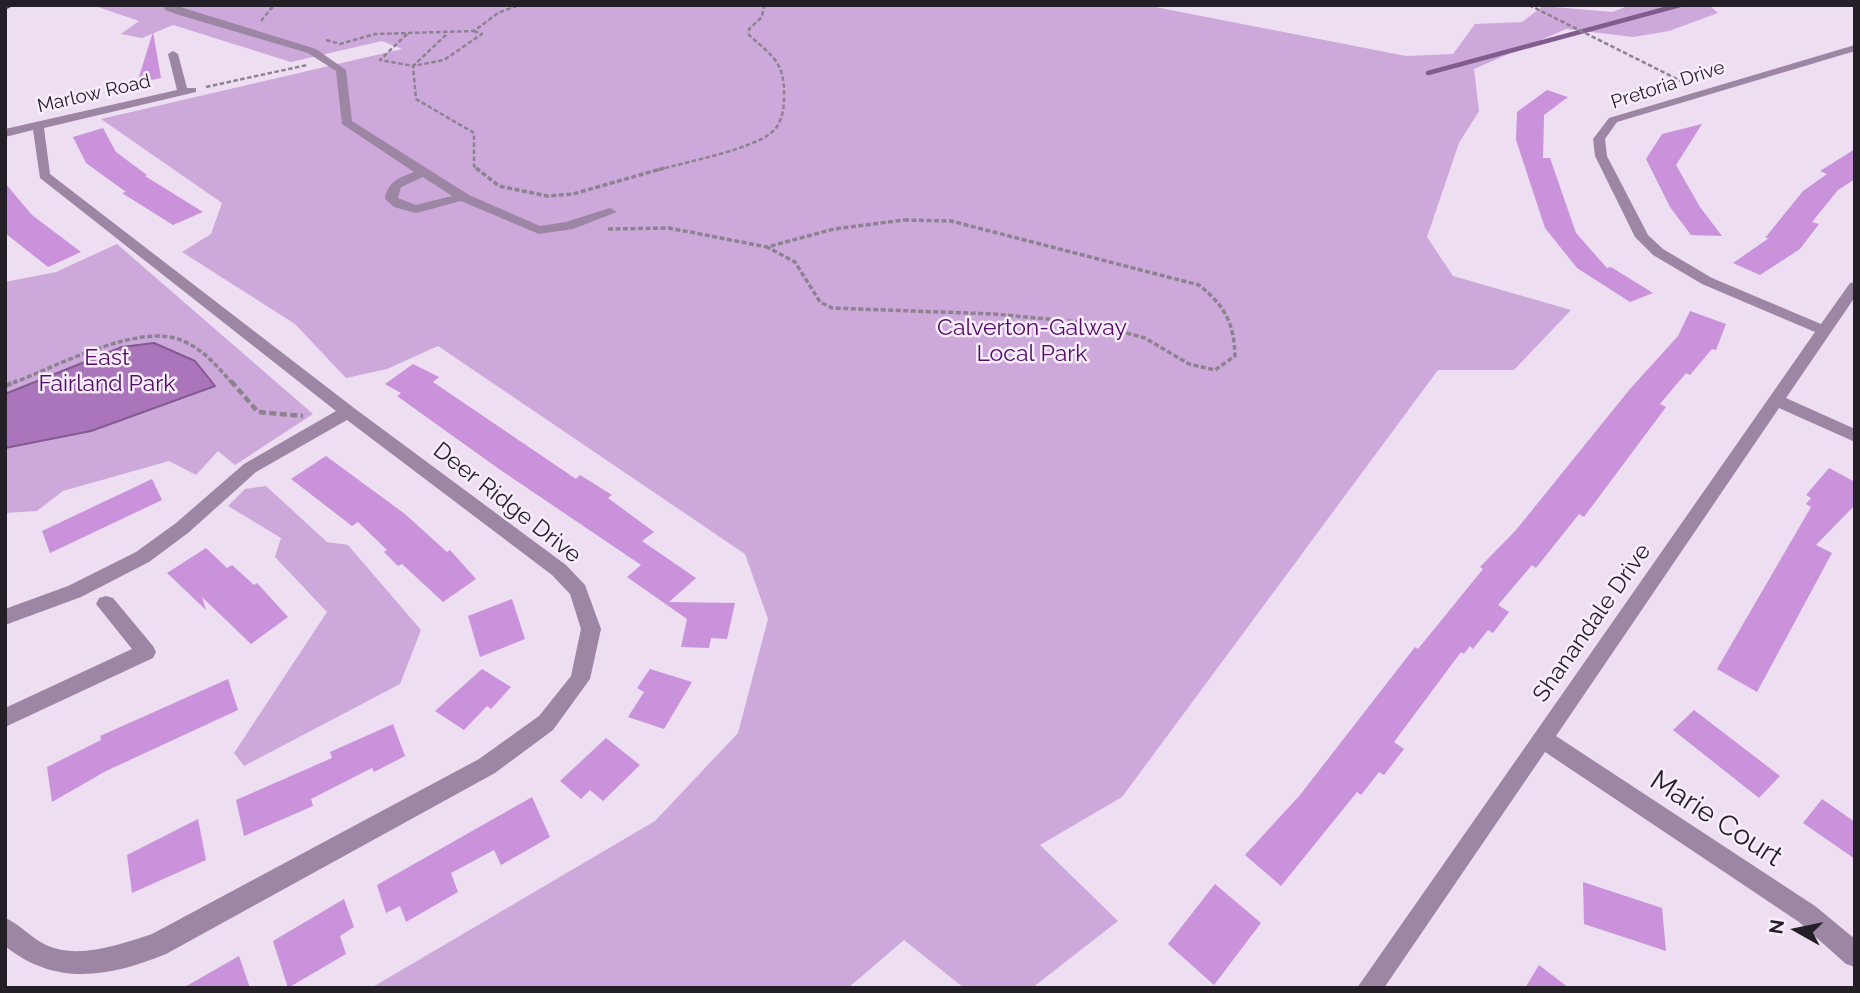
<!DOCTYPE html>
<style>
body{margin:0}
#map{position:relative;width:1860px;height:993px;overflow:hidden;background:#eddef2;font-family:Raleway,sans-serif}
canvas{display:block}
.frame{position:absolute;inset:0;border:7px solid #241f26;pointer-events:none}
.north{position:absolute;left:1762px;top:895px;width:70px;height:70px;-webkit-text-stroke:5px #f8edfc;paint-order:stroke;rotate:279deg;font-size:19px;font-weight:700;line-height:28px;text-align:center;color:#241f26}
.north::after{content:'';display:block;margin:auto;width:24px;height:32px;background:#241f26;clip-path:polygon(50% 0,100% 100%,50% 72%,0 100%)}
</style>
<div id="map">
<canvas width="1860" height="993"></canvas>
<div class="frame"></div>
<div class="north">N</div>
</div>
<script>
const c = document.querySelector('canvas').getContext('2d');
c.lineJoin = 'round';
function paint(path, color) { c.fillStyle = color; c.fill(path, 'evenodd'); }
function stroke(path, color, width, dash) { c.strokeStyle = color; c.lineWidth = width; c.lineCap = dash ? 'butt' : 'round'; c.setLineDash(dash || []); c.stroke(path); }
function write(font, color, halo, rows, align = 'center') {
  c.font = font + ' Raleway,sans-serif'; c.lineWidth = 5; c.setLineDash([]); c.textBaseline = 'middle'; c.strokeStyle = halo; c.fillStyle = color; for (const [text, x, y, turn = 0] of rows) {
    c.save(); c.translate(x, y); c.rotate((+turn || 0) * Math.PI / 180); c.textAlign = isNaN(turn) ? turn : align; if (halo) c.strokeText(text, 0, 0); c.fillText(text, 0, 0); c.restore();
  }
}
paint(new Path2D(`
 M92,5H1145L1406,56L1453,54L1475,24L1522,22L1543,6L1612,12L1631,5H1709L1718,13L1669,31L1633,37L1566,29L1474,69L1479,111L1459,143L1427,237L1453,276L1571,310L1514,370H1438L1122,797L1040,845L1118,921L1032,988H964L904,940L848,988H371L655,821L738,733L768,619L745,554L438,346L387,369L346,378L295,324L182,252L211,234L222,203L101,119L402,49L382,41L291,62L173,25L142,38L121,34L139,21Z
 M117,244L313,414L235,465L218,451L196,475L169,461L63,491L37,511L5,513V282L56,272Z
 M266,486L327,542L348,545L421,630L400,684L244,766L234,753L327,612L275,557L281,538L228,506L245,489Z`), '#cda8da');
const water = new Path2D(`
 M154,343L195,361L215,386L91,431L5,448V394L122,347Z`);
paint(water, '#ab75bc');
stroke(water, '#825b8f', 2);
stroke(new Path2D(`
 M1428,73L1680,5`), '#825b8f', 4.5);
paint(new Path2D(`
 M153,32L161,78L137,83Z
 M1547,90L1568,97L1544,115L1543,158H1550L1576,233L1607,268L1611,267L1653,293L1630,302L1577,268L1545,228L1516,140L1517,112Z
 M1702,124L1676,165L1700,207L1722,236L1691,235L1670,207L1646,159L1662,134Z
 M103,128L116,152L147,175L145,176L203,212L173,225L122,193L126,192L86,163L73,137Z
 M1855,149V179L1838,190L1812,222L1819,224L1800,249L1760,275L1733,263L1769,238H1765L1803,191L1827,174L1820,171Z
 M5,183L32,215L81,252L48,267L5,233Z
 M1690,311L1726,324L1716,350L1712,349L1690,375L1686,373L1660,404L1666,407L1584,517L1579,514L1536,568L1532,565L1498,605L1509,612L1493,633L1488,630L1473,649L1470,646L1464,654L1461,652L1394,742L1404,749L1384,775L1379,772L1361,795L1357,792L1281,886L1245,855L1300,795L1415,647L1418,649L1483,569L1480,567L1516,530L1630,389L1678,336Z
 M413,364L439,377L433,382L576,479L580,475L612,495L608,498L654,532L642,541L696,578L669,602L735,603L727,639L711,638L709,648L681,647L687,619L627,577L641,565L499,469L397,396L401,393L385,384Z
 M326,456L405,514L447,552L450,550L476,579L443,602L402,564L398,566L384,552L387,550L358,522L352,526L291,479Z
 M1829,468L1855,482V505L1816,545L1832,553L1757,692L1717,669L1811,507L1806,504L1811,498L1806,495Z
 M152,479L162,500L50,553L42,531Z
 M206,548L227,568L232,565L254,585L257,583L288,617L251,644L202,597L206,610L167,573Z
 M512,599L525,639L480,657L468,616Z
 M482,669L511,687L491,709L487,706L464,730L435,711Z
 M650,669L692,682L664,729L628,717L644,692L637,688Z
 M228,679L238,710L106,771L52,802L47,767L101,740L100,736Z
 M1694,710L1780,776L1759,798L1673,730Z
 M393,724L405,756L374,772L372,768L311,799L313,806L244,836L236,800L332,758L330,752Z
 M606,738L640,765L603,801L590,790L581,799L560,781Z
 M532,797L550,837L501,865L494,850L451,873L458,892L406,922L400,906L386,913L377,885Z
 M1822,799L1855,822V859L1803,823Z
 M198,819L206,860L132,893L127,855Z
 M1583,882L1662,908L1666,951L1584,924Z
 M1215,884L1261,923L1214,985L1168,944Z
 M344,899L354,927L340,936L346,954L288,988L273,941Z
 M239,956L250,988H183Z
 M1539,965L1569,988H1525Z`), '#c992db');
stroke(new Path2D(`
 M1529,5L1685,83
 M261,21L274,5
 M474,31L482,34L444,60L413,66L416,99L474,133V166L479,170
 M407,34L380,60L413,66L447,34
 M326,40L340,44L375,34L474,31L498,13L519,5
 M206,87L307,65
 M658,170C685,162 754,149 772,132C782,123 784,110 784,97C785,62 773,57 749,35V29L762,17L764,5`), '#8c8290', 2.5, [4.5, 2.5]);
stroke(new Path2D(`
 M476,168L499,186L547,196L573,194L664,168
 M904,220L951,221L1199,285C1225,306 1234,323 1235,356L1215,370L1189,364L1145,338L1090,323L994,314L832,308L820,302L795,262L767,247L834,229Z
 M608,229L669,228L767,247
 M13,383C55,367 141,321 183,341C204,350 217,366 232,383`), '#8c8290', 3.5, [5, 2.5]);
stroke(new Path2D(`
 M231,381L258,412L303,416
 M5,386L17,381`), '#8c8290', 4.5, [7, 3.5]);
paint(new Path2D(`
 M164,5H174L316,49L346,70L352,121L469,195L540,226L566,222L610,208L617,212L573,229L539,234L461,201L416,213L394,207L385,199C387,182 400,177 414,172L342,124L336,71L308,53L179,15L165,10ZM423,177L452,196L416,205L398,198L401,187Z
 M1855,45V51L1617,122L1605,139L1607,156L1648,235L1663,249L1712,278L1821,324L1850,283L1855,282V297L1786,398L1855,429V442L1779,408L1556,736L1815,906L1855,939V967L1846,964L1799,922L1545,752L1384,988H1357L1815,332L1702,284L1653,255L1635,237L1595,156L1593,139L1609,118Z
 M173,51L178,54L187,88H196V92L44,128L50,174L354,408L566,565L585,585L601,629L590,679L553,730L495,773L166,954C109,977 56,987 5,946V918C20,924 31,938 46,945C78,960 121,944 152,934L479,759L539,716L571,676L581,629L570,594L552,575L347,420L256,472L188,533L149,562L81,597L5,625V609L68,586L136,552L176,523L244,464L336,411L40,178L33,130L5,137V129L177,90L168,54Z
 M106,596L113,598L153,646L156,652L153,658L5,727V708L132,649L96,604L99,598Z`), '#9d85a4');
paint(new Path2D(`
 M5,5H15L5,10Z`), '#60366d');
write('19px', '#241f26', '#f8edfc', [
 ["Pretoria Drive",1668,85,-18],
 ["Marlow Road",94,94,-13]
]);
write('23px', '#540c67', '#f8edfc', [
 ["Calverton-Galway",1032,328],
 ["Local Park",1032,354],
 ["East",107,358],
 ["Fairland Park",107,384]
]);
write('23px', '#241f26', '#f8edfc', [
 ["Deer Ridge Drive",507,503,38],
 ["Shanandale Drive",1592,623,-55]
]);
write('28px', '#241f26', '#f8edfc', [
 ["Marie Court",1716,819,33]
]);
</script>
